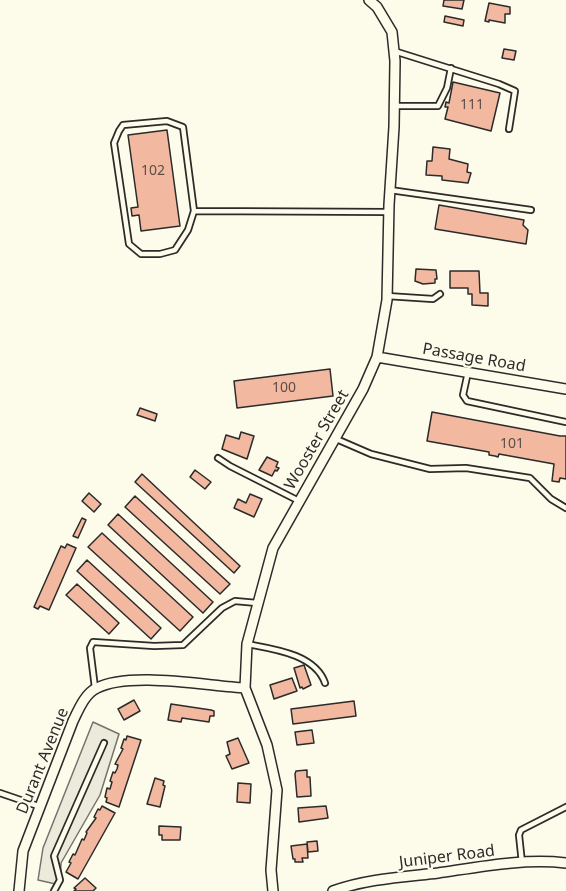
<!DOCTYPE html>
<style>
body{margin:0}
canvas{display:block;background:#fdfbea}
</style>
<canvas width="566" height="891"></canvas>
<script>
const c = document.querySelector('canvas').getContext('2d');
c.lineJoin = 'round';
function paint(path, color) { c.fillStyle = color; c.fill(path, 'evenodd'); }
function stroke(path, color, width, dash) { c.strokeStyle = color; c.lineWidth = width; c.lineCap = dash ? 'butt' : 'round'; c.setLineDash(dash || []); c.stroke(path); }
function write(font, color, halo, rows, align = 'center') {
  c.font = font + ' "Noto Sans",sans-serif'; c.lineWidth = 4.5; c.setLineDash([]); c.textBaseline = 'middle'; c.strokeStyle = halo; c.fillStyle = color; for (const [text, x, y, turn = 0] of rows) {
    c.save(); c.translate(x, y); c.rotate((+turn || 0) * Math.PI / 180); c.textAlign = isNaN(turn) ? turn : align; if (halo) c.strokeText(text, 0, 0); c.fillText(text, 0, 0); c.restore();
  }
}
const parking = new Path2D(`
 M93,722L119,734L100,795L61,863L60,885L38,880L43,848Z`);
paint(parking, '#eceadb');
stroke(parking, '#74746e', 1.5);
const building = new Path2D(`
 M444,0H464L462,9L443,6Z
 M489,3L510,7V14H505V23L489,20V22L485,21Z
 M445,16L464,20L463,26L444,22Z
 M504,49L516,51L514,60L502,58Z
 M453,82L500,93L491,131L445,119L448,107H445L446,102L449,103Z
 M167,130L180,226L141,231L139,215L132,216L131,208L138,207L128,135Z
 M433,147L450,149L449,159L468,164L467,172L471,173L468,183L442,180V176L426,175L427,161H432Z
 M439,205L524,220L523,225L528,230L526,244L435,229Z
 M416,269L436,270L437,279H435V283L423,284L415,281Z
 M450,271H479L480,293H488V306L472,305V294H468V288H450Z
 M330,369L333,396L237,408L234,381Z
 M140,408L157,414L155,421L137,415Z
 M432,412L560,436H566V479L560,478L559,482L552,481L554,464L499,454L498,457L495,456L489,455V452L427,441Z
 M241,432L254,436L247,459L222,449L226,435L239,439Z
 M267,457L278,462L276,467L279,468L277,471L275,470L272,476L259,470Z
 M195,470L211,482L205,489L190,477Z
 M142,474L240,566L234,573L135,482Z
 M89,493L101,504L94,512L82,501Z
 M250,494L262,499L254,517L234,508L238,499L246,503Z
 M135,496L230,584L220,594L125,507Z
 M118,514L213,602L203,613L108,525Z
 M82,518L86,520L78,538L73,536Z
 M102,533L193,617L180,631L88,547Z
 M67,544L76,548L49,610L40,606L38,609L34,607L61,546L65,548Z
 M87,560L161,628L151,639L77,571Z
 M77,584L119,623L109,634L66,595Z
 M304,665L311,685L303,689L302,687L300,688L294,668Z
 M292,678L297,691L274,699L270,685Z
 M134,700L140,711L124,720L118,709Z
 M354,701L356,716L293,724L291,709Z
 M171,704L211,710L214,711V716H210L209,722L182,718L181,722L168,720Z
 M312,730L314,743L297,745L295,732Z
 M127,736L141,740L119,807L106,802L107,798L105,797L107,788L110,789L112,782L110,781L113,772L115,773L117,769L118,765L115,764L123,749L121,748L124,739L126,740Z
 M238,738L249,763L232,769L226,756L230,754L227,742Z
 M307,770V777H310L311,796L297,797L295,774L296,771Z
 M155,778L164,781L163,785L165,786L160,807L147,804Z
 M238,783L251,784L250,803L237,802Z
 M102,806L115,813L78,879L66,872L71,863L69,862L73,854L75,855L82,839L84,840L87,833L86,832L96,818L94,817L98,809L100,810Z
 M326,806L328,818L299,822L298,808Z
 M159,826L181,827L180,840H162V835H159Z
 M317,841L318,851L308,852L307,842Z
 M307,844L308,858H302L303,862H295V859H293L291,846Z
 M85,878L96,888L93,891H74L76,889L74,888Z`);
paint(building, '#f2b8a0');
stroke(building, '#2b2b2b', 1.5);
const lane = new Path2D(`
 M394,51L499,84L515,91L509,129
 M394,106H438L447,88L451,68
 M390,190L531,210
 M194,211L183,127L167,121L123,125L119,131L114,143L129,244L141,254H160L175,250L188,230L194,211L389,212
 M387,296L433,299L440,294
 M468,372L463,395L467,401L566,422
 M334,438L371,454L430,469L466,468L530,478L551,499L566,508
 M218,458L230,466L299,501
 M247,644C273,649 315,654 325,683
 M95,688L90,648L93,642L154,646L183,645L222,608L235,601L257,603
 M0,793L41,807
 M522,863L519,835L521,830L566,807
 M54,891L60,880L54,856L104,743`);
const street = new Path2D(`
 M377,357L566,389
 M19,891L23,851L73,721C78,711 85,693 97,688C130,671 207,686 245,688
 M273,891L271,870L277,790L267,745L245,688L247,644L273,548L363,389L377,357L387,300L389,205L394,127L395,61L392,32L377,7L369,0
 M333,891C366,879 403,877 438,873C479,867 524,858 566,863`);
stroke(lane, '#2b2b2b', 8);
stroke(street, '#2b2b2b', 12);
stroke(lane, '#fdfbea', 4.5);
stroke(street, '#fdfbea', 9);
write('14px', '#5d4e48', null, [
 ["111",472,105],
 ["102",153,171],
 ["100",284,388],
 ["101",512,444]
]);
write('16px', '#2b2b2b', '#fdfbea', [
 ["Passage Road",474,358,10],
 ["Wooster Street",317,440,-60],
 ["Durant Avenue",43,761,-68],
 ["Juniper Road",447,857,-7]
]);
</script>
